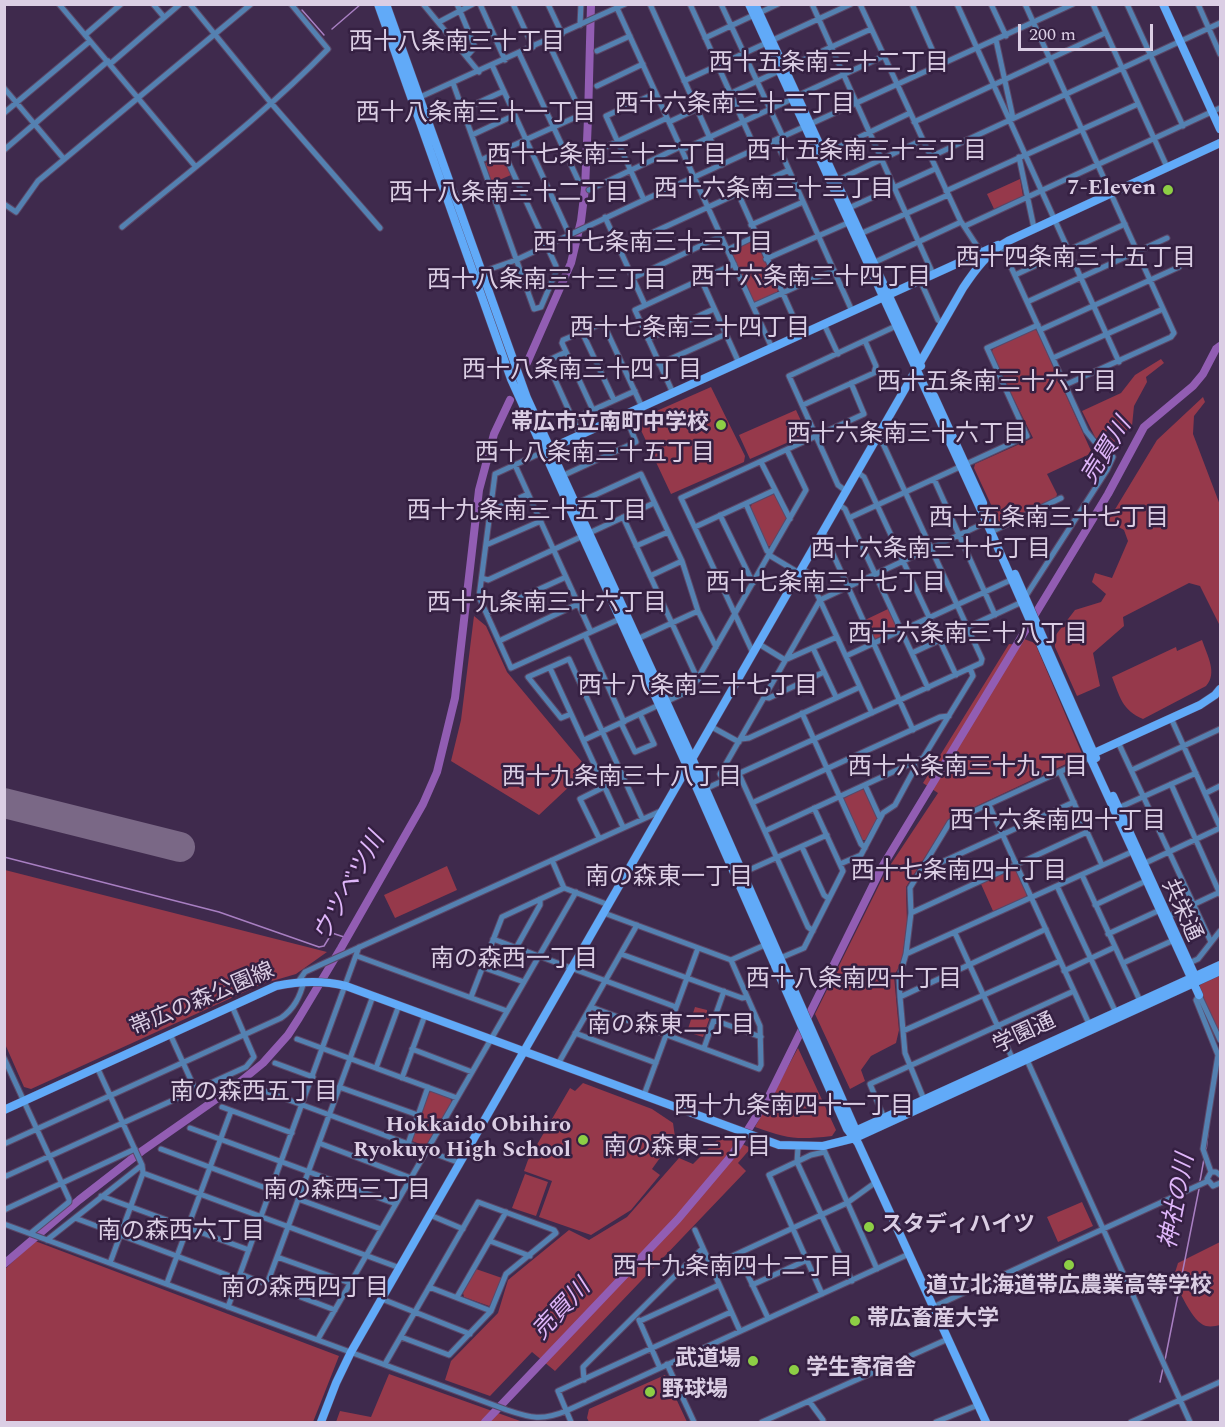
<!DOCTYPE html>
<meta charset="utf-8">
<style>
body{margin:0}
#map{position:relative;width:1225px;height:1427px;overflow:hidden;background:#3f2a4d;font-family:Spectral,serif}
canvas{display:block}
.frame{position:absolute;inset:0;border:6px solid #dbcee4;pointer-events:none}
.scale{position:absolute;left:1018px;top:24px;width:135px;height:27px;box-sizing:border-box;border:3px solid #dbcee4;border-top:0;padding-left:8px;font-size:18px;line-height:21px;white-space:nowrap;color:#dbcee4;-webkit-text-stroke:4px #352042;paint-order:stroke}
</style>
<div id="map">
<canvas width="1225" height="1427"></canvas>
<div class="frame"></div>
<div class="scale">200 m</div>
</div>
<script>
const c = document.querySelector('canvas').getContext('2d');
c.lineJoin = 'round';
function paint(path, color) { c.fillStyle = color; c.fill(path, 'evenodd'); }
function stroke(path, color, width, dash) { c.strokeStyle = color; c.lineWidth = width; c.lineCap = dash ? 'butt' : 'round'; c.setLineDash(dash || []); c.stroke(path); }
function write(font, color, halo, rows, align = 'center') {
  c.font = font + ' Spectral,"Noto Sans JP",serif'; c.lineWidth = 5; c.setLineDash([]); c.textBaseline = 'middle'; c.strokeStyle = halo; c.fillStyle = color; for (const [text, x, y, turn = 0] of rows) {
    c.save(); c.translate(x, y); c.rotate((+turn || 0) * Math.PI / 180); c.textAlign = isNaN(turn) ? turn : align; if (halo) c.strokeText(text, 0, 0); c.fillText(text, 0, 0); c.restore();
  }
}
paint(new Path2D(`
 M502,156L511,175L492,183L485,163Z
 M1020,179L1023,196L994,209L987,194Z
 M753,240L756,241L778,290L777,293L758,302L753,301L731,252L733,250Z
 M1034,329L1037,331L1092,453L1047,474L1057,494L1056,498L1000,524L974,468L975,464L1033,438L991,353L993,349Z
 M1161,359L1164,363L1146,377L1147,382L1134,406L1132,426L1126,431L1113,424L1105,433L1115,441L1109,450L1095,437L1082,411L1121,393L1135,375Z
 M711,387L745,456L744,462L671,494L639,426L643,417Z
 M1203,397L1205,402L1194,416L1193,434L1220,505V626L1200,586L1189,583L1123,617L1124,626L1093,653L1100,686L1077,696L1055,647V636L1075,610L1101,602L1106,594L1092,582L1095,573L1112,578L1128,541L1124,530L1108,521L1157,440Z
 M796,410L807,434L750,459L739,435Z
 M774,494L787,519L772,546H768L750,508L752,504Z
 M888,609L897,629L875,639L865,620Z
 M474,616L486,626L507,672L588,769L539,815L451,761L461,720Z
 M1024,639L1035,643L1083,756L949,819L906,887L907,922L902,961L894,976L899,1030L896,1043L871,1056L861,1070L865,1081L850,1089L815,1014L885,873L938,793L923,783L1009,644L1020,645Z
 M1202,640C1207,655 1218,673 1206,686L1143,719C1122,710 1120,697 1112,677L1176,647L1177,651Z
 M860,789L864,790L877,819L867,840H862L843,799Z
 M447,866L457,890L395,918L384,895Z
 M1012,869L1016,871L1027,893L1026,897L993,911L981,884Z
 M4,870H5L327,952L296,974L262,984L31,1089L24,1087L5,1044Z
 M1220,973V1036L1199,989L1201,982Z
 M695,1007L707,1010V1013L711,1014L703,1037L687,1032Z
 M798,1048L836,1130L832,1136C797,1140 788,1139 755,1127Z
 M583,1083L652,1109L673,1123L675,1137L652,1169L660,1175L631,1210L591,1235L539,1217L552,1181L524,1171L528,1160L570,1088L575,1091Z
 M432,1091L450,1098L452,1102L427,1146H425L412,1141L429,1093Z
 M722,1135L751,1148L738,1163L746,1171L555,1371L532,1352L490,1396L445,1380L451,1361L498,1313L508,1280L569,1230L589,1240L627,1217L679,1158L693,1164Z
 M525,1174L548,1182L536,1216L512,1208Z
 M1082,1202L1093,1226L1058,1242L1047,1217Z
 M35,1241L339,1356L313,1422H5V1269Z
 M1220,1242V1325C1216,1326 1211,1327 1206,1326C1192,1322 1180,1291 1173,1279L1178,1263Z
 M476,1269L502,1278L492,1304L489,1306L464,1297L463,1293Z
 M389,1374L523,1422H525H336L340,1411L371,1417Z
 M665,1375L687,1422H589L587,1418L589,1409Z`), '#96394b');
stroke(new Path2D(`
 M302,10L324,35
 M332,29L361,4
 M4,857L219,912L319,947L324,946L332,933L347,938
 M1219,1032L1220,1026
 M1206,1151L1208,1132
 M1200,1181L1204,1159
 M1165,1360L1199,1189
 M1160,1382L1163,1368`), '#a87fc2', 1.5);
stroke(new Path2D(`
 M527,363L571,263L581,221L585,189L588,118L591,4
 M4,1264L79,1200L142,1151L235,1086L263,1063L288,1035L299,1018L341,948L423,804L437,772L455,698L479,490L494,434L510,400
 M485,1422L678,1219L732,1155L768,1098L882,867L1108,494L1144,427L1193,386L1203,374L1216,349L1220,346`), '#925db3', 8);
stroke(new Path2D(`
 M4,803L180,847`), '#7a6886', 30);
const street = new Path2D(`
 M59,4L195,166
 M153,4L164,17
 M190,4L271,103L380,228
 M423,4L479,72
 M457,4L475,47L467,56
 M480,4L505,60
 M513,4L533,47
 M548,4L562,34
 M650,4L722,165
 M690,4L756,150
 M721,4L783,137
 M812,4L933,274
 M860,4L961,222L873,263
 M912,4L939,65
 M957,4L1119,362
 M991,4L1006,36
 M1025,4L1174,333L1171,337L1065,385
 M1093,4L1167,167
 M1127,4L1183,126
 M1198,4L1220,54
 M617,8L772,348
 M759,13L778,4
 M439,22L473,4
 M580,25L581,4
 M85,35L121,4
 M705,38L754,15
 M996,40L1013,118
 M597,51L630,36
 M519,53L579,182
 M110,64L180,4
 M492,65L569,234
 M785,68L871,29
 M684,81L851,4
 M453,83L534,309L541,307L556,272V266L503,151
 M597,86L643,64
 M4,88L64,159
 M797,96L884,56
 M418,98L625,4
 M462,110L504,91
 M4,113L90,41
 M669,122L779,71
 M914,122L1105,33
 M472,135L515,115
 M776,141L852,311
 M4,150L108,61
 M682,150L792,99
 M595,152L667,118
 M824,154L910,113
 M930,157L1220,23
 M1019,157L1034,228
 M481,160L576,117L579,108L547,40
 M836,181L922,140
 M589,190L680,147
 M946,191L1138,104
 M738,193L801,334
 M644,200L606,116L656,93
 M4,204L16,212L38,181L251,4
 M849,208L935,169
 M605,217L645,305
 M962,223L981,252
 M751,225L803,202
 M965,226L1220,108
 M122,227C191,170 265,114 328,49L291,4
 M860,234L948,195
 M619,248L789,170
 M727,250L756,236
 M766,259L850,222
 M479,273L516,260L644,200L1073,4
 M1015,275L1125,224
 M633,278L721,236
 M701,279L739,363
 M920,280L938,320L942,323
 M1027,302L1167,238
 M753,306L834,270
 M824,324L838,354
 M1040,330L1179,267
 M582,332L614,400
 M648,339L714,309
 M566,352L549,360L547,362L580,435
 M1053,358L1163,309
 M659,364L726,334
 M673,393L635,310L734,264
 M803,405L874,373L876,366L865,341
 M593,410L562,343L563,340L601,324L604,325L642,407
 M573,419L635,391
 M543,452L495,474L479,597L511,668L622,618
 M761,462L790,519
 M515,465L591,632
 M857,472L864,477L956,675
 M562,476L636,442L625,415
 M934,479L995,615
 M846,491L838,485L789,376L896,326
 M575,504L641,474L682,561L698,611L716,647
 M746,504L767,551L770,553
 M838,504L845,509L849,518L928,688
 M490,511L528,494
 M720,515L753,583
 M623,517L698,680
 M849,518L1027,436L987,348L1038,325
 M695,527L775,490
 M823,532L913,730
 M991,532L1061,498
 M486,545L541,521
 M636,546L668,532
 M769,555L799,573
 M802,568L807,572L872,713
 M650,576L682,561
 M482,578L488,580L654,503
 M487,613L566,577
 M585,635L624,722
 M635,640L698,611
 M499,641L578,604
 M759,644L785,660L837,637
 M813,648L836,697
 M753,653L681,498L864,414L851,383
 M912,653L1022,602L1107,470L1113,457L1094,441L1086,431L1001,245
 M846,656L1013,579
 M550,668L623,827
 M764,697L769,698L824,672
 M802,713L861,844L865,848
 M571,714L561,718L528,677L569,659L642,818
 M1171,718L1220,827
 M621,723L635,752L654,744L640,714
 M710,726L739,742
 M741,739L749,738L860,687
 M584,740L691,690L806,490L787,450
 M1118,742L1211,942
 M1132,770L1220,729
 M1060,772L1102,865
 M739,774L808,927L813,931
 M724,781L720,774L820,600L991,520
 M1171,784L1220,894
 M865,785L880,818
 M705,789L981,663L982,659L879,435
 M1206,793L1220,786
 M752,803L940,717L949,716
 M989,805L1090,1026
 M1116,809L1196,773
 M765,831L923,758L973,676L970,668
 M599,838L580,799L604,787
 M802,847L824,895L829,899
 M552,860L564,888
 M840,864L861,855L883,813L895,805L915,768L914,763
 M1141,865L1220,828
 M922,869L931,867L1074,802
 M740,874L827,835
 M1082,875L1141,1003
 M1057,886L1117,1015
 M1095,905L1148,880
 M604,913L731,960L767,944
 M911,913L1087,832
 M1165,918L1220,892
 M955,933L1014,1062
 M1108,934L1160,910
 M493,939L676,1007
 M516,948L540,905V899
 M621,954L742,998L747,997
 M906,954L1134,851
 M357,956L507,1011
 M778,959L804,948L843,871L814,808
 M1123,963L1174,940
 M1187,964L1198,959L1220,931
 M482,967L524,982
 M1064,971L1115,947
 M298,982L305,972L320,965L661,811
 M1199,995L1196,1000L1218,1055L1203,1149L1211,1172
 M1199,995L1220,1040
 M471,997L502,917L564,888L609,905
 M900,997L1046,929
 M591,1007L759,1069L761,1065L760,1026L731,960
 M714,1020L761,1037
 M903,1031L1060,961
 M575,1033L656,1063
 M170,1034L195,1089
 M297,1039L457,1098
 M704,1048L724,991
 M412,1049L472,1072
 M4,1058L69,1199V1202L31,1233
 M1027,1060L1190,1422
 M275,1063L313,1077
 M558,1064L637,925
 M97,1067L142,1165L143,1173L110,1263
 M376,1068L399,1005
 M402,1078L425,1015
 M251,1086L460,1163
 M339,1087L418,1115
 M644,1095L698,948
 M925,1102L905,1053L900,997L899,978L906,954L911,913L910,888L950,822L1090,758
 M222,1107L292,1133
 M884,1118L870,1084L1074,991
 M190,1128L396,1204
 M319,1143L411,1178
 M4,1144L281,1018C294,1009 300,997 304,981
 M408,1144L428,1087
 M798,1147L797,1162L852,1281
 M161,1149L271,1190
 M824,1150L877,1269
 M143,1173L400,1268
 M1220,1175L1216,1172H1211L1207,1179L1213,1186L1220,1183
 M4,1177L246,1067L254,1057L232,1006
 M101,1196L249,1250
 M298,1199L381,1229
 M4,1210L135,1149
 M430,1215L463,1229
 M75,1218L238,1279
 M4,1224L507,1410C531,1418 542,1421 566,1411L909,1254
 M695,1230L740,1331
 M47,1240L142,1165
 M490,1241L530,1256
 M738,1254L768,1318
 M277,1257L350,1283
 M711,1266L847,1203L876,1182
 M240,1274L335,1310
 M167,1283L231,1111
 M267,1284L373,996
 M752,1285L807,1260
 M429,1287L491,1311
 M822,1294L769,1175L811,1155L824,1152
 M457,1297L506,1212
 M382,1299L470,1334
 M228,1307L359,947
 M933,1307L1208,1181
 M639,1320L660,1368
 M640,1321L719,1285
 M318,1339L576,892
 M385,1364L478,1202L554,1230L556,1233L506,1274L491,1311L449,1355L401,1337
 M667,1364L694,1422
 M584,1380L583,1367L703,1248
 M809,1401L823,1420
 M571,1422L558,1391L731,1312
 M762,1422L948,1339
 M936,1422L978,1405
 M1131,1422L1220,1382`);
const secondary = new Path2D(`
 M378,4L511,379L687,766L847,1129L858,1143L986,1422
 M386,4L527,398L692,758L854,1126L855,1138
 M749,4L991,532L1089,755L1199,995
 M755,4L921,366
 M1163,4L1220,129
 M934,396L983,503
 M547,450L998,245
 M1015,574L1096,758
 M1090,755L1200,705L1215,695L1220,689
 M1113,796L1195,976
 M4,1110L276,986C300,981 322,980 346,986L779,1145L823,1146L855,1138L1220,971
 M853,1132L1220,965
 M321,1422L336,1383L351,1352L963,288C975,270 989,251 1008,241L1220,143`);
stroke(street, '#5b4868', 7);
stroke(secondary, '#5b4868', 9);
stroke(street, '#5481b1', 5);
stroke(secondary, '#61aaf8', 8);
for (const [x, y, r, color] of [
 [1168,190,6,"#8dce45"],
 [721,425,6,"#8dce45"],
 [583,1140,6,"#8dce45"],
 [869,1227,6,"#8dce45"],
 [1069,1265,6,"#8dce45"],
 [855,1321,6,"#8dce45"],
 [753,1361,6,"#8dce45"],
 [794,1370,6,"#8dce45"],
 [650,1392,6,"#8dce45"]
]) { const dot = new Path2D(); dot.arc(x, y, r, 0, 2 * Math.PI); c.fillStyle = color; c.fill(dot); stroke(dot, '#352042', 2); }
write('bold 22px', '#dbcee4', '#352042', [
 ["7-Eleven",1156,190],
 ["帯広市立南町中学校",709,425],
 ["Hokkaido Obihiro",571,1127],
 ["Ryokuyo High School",571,1152],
 ["スタディハイツ",881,1227,"left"],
 ["道立北海道帯広農業高等学校",1069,1288,"center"],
 ["帯広畜産大学",867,1321,"left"],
 ["武道場",741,1361],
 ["学生寄宿舎",806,1370,"left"],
 ["野球場",662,1392,"left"]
], 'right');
write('22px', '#dbcee4', '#352042', [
 ["共栄通",1180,911,65],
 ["帯広の森公園線",203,1001,-23],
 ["学園通",1025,1035,-25]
]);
write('24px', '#dbcee4', '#352042', [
 ["西十八条南三十丁目",457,44],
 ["西十五条南三十二丁目",829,65],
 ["西十六条南三十二丁目",735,106],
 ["西十八条南三十一丁目",476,115],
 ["西十五条南三十三丁目",867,153],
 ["西十七条南三十二丁目",607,157],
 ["西十六条南三十三丁目",774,191],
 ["西十八条南三十二丁目",509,195],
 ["西十七条南三十三丁目",653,245],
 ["西十四条南三十五丁目",1076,260],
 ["西十六条南三十四丁目",811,279],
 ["西十八条南三十三丁目",547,282],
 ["西十七条南三十四丁目",690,330],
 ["西十八条南三十四丁目",582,372],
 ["西十五条南三十六丁目",997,384],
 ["西十六条南三十六丁目",907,436],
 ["西十八条南三十五丁目",595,455],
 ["西十九条南三十五丁目",527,513],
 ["西十五条南三十七丁目",1049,520],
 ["西十六条南三十七丁目",931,551],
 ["西十七条南三十七丁目",826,585],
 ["西十九条南三十六丁目",547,605],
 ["西十六条南三十八丁目",968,636],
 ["西十八条南三十七丁目",698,688],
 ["西十六条南三十九丁目",968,769],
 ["西十九条南三十八丁目",622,779],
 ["西十六条南四十丁目",1058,823],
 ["西十七条南四十丁目",959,873],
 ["南の森東一丁目",669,879],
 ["南の森西一丁目",514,961],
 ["西十八条南四十丁目",854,981],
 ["南の森東二丁目",671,1027],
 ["南の森西五丁目",254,1094],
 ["西十九条南四十一丁目",794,1108],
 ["南の森東三丁目",687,1149],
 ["南の森西三丁目",347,1192],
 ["南の森西六丁目",181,1233],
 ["西十九条南四十二丁目",733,1269],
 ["南の森西四丁目",305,1290]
]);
write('italic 24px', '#dfb6fa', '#352042', [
 ["売買川",1108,452,-58],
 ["ウツベツ川",351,888,-61],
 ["神社の川",1179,1202,-79],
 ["売買川",563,1311,-47]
]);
</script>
